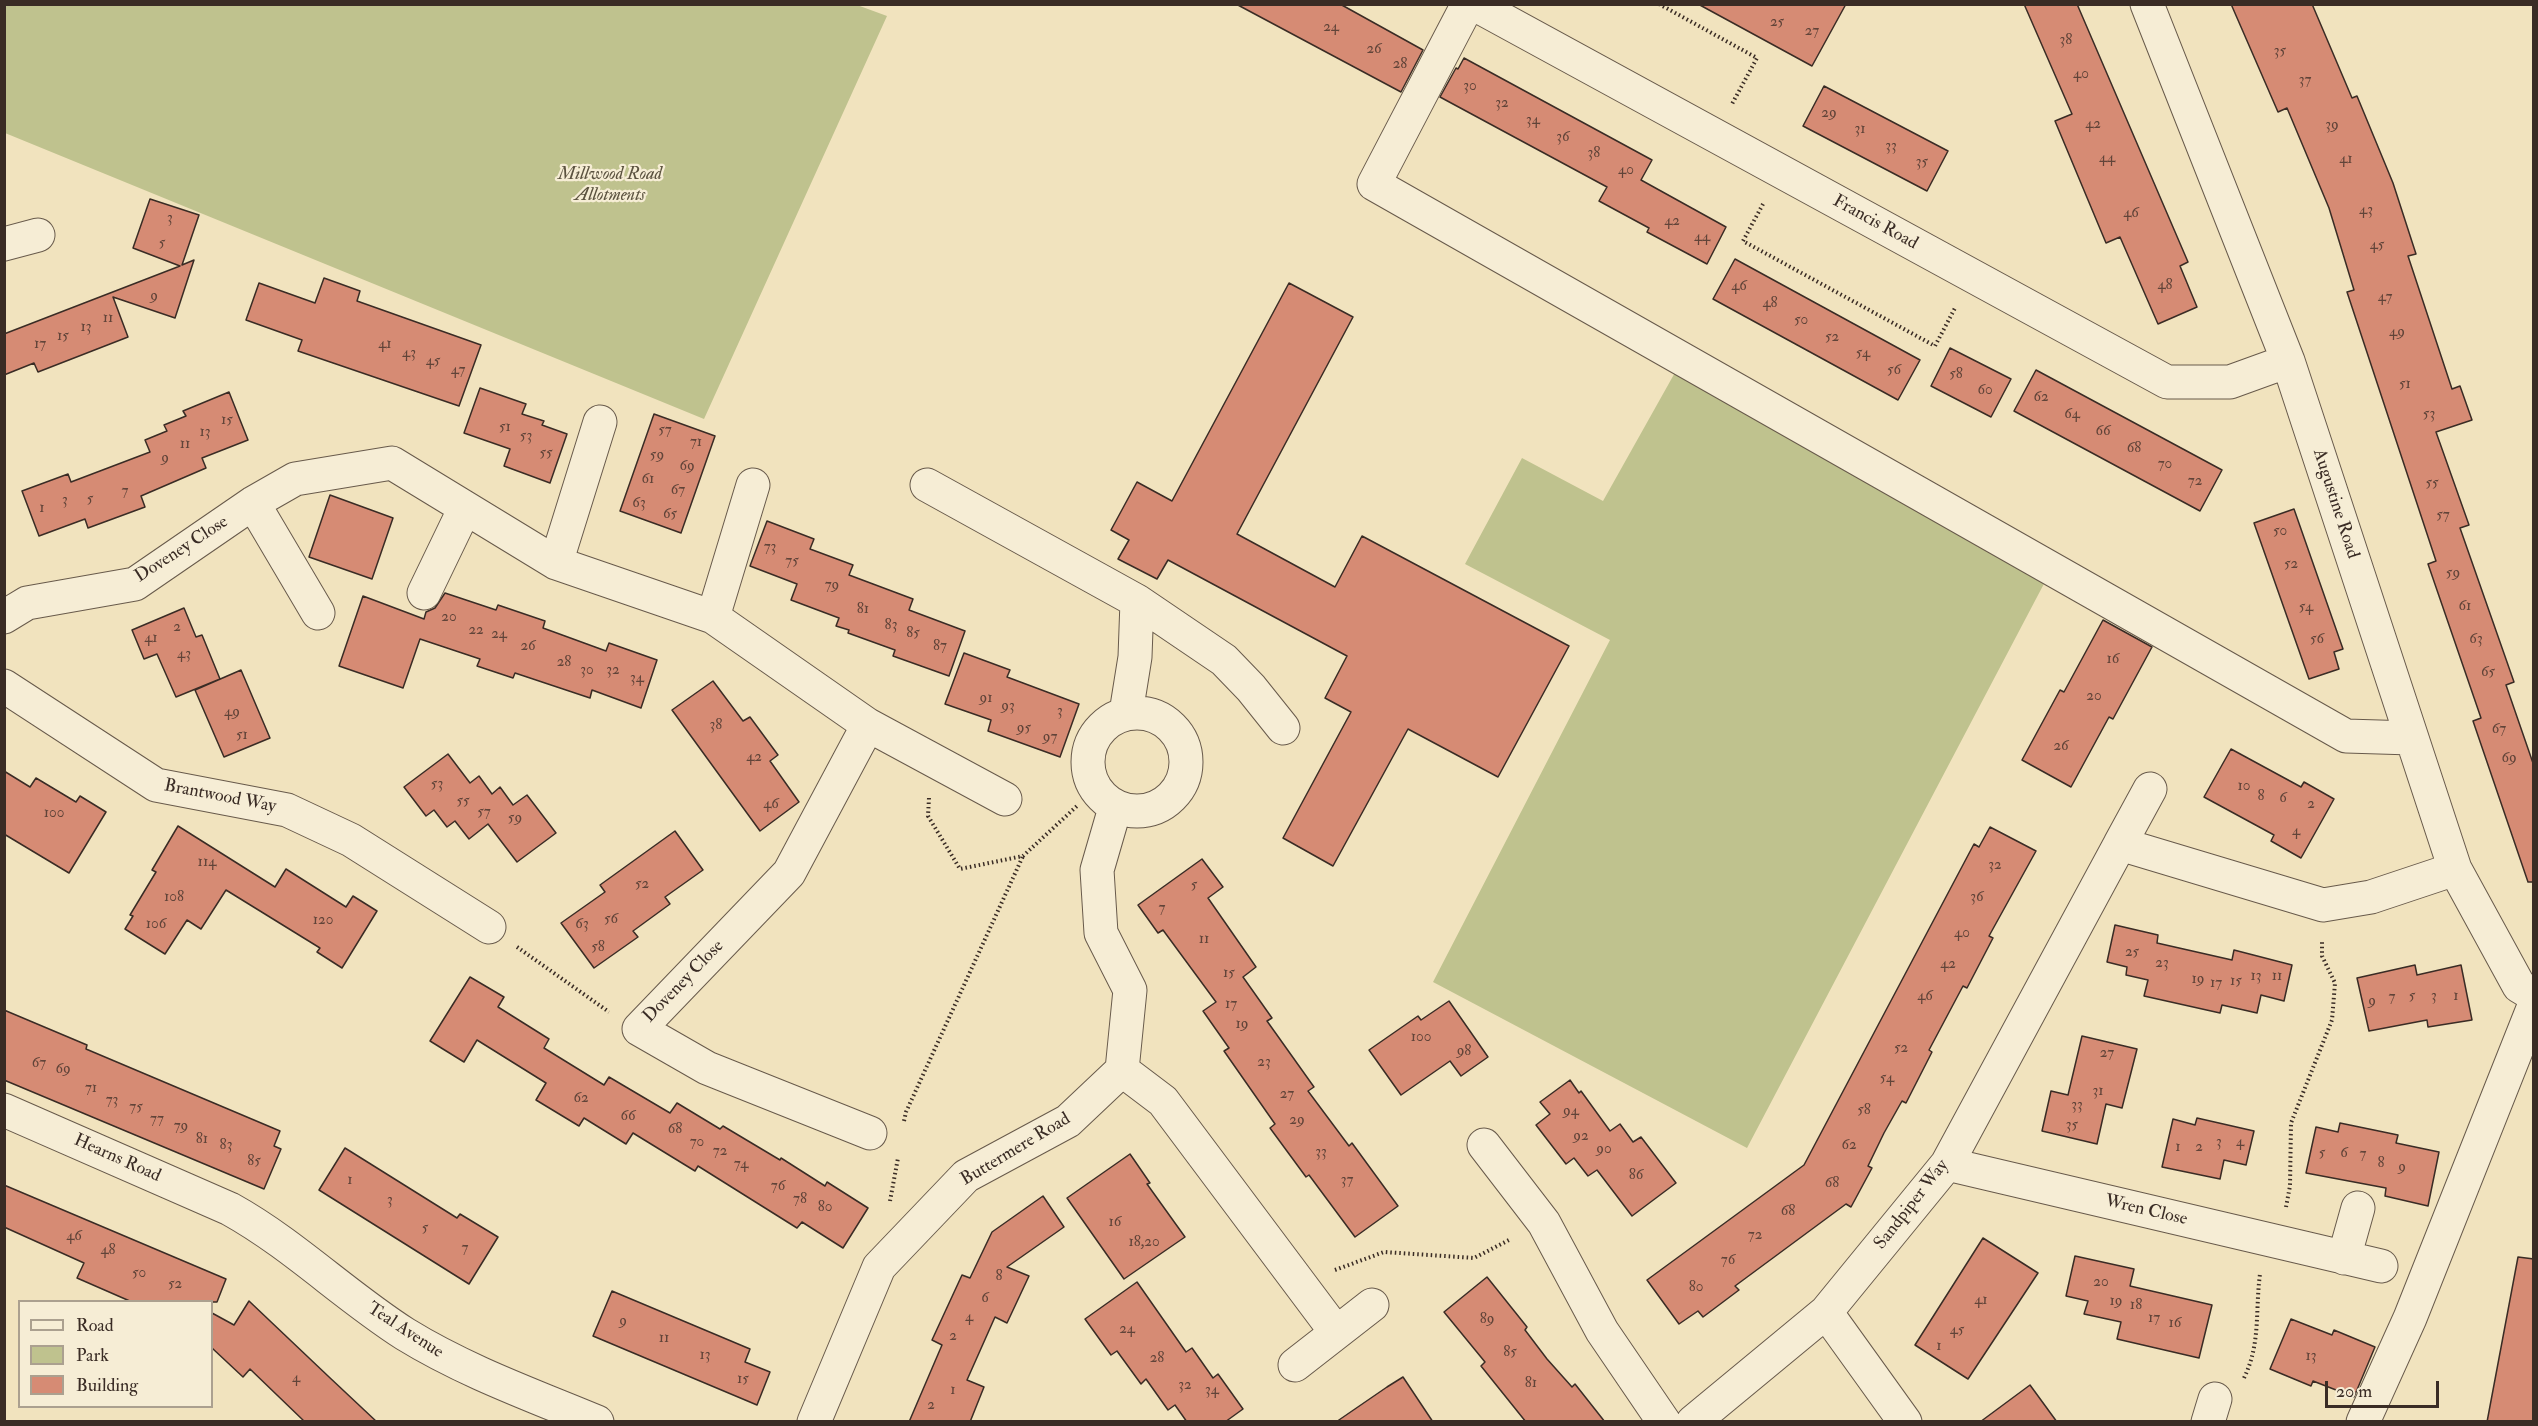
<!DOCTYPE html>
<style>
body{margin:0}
#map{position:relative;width:2538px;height:1426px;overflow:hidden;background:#f1e3be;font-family:"IM FELL Double Pica",serif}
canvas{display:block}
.frame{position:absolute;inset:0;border:6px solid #3a2c25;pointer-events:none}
.legend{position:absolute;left:18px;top:1300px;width:195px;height:108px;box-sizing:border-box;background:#f6edd5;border:2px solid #aba08f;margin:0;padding:8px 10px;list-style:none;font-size:18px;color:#3a2c25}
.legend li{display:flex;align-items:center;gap:12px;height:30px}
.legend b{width:30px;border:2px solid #aba08f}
.scale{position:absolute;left:2325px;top:1381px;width:114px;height:27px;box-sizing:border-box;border:3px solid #3a2c25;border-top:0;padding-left:8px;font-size:18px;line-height:21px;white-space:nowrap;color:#3a2c25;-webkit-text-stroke:4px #f6edd5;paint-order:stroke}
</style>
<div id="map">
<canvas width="2538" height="1426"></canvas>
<div class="frame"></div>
<ul class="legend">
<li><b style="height:8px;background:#f6edd5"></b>Road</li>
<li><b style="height:16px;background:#bfc28e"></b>Park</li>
<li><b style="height:16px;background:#d68b74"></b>Building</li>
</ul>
<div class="scale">20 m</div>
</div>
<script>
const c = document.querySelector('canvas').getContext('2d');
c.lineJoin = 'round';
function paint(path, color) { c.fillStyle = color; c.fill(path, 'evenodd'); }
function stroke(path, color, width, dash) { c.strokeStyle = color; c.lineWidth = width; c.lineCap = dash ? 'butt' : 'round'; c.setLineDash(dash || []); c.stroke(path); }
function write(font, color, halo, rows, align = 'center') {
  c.font = font + ' "IM FELL Double Pica",serif'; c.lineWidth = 4.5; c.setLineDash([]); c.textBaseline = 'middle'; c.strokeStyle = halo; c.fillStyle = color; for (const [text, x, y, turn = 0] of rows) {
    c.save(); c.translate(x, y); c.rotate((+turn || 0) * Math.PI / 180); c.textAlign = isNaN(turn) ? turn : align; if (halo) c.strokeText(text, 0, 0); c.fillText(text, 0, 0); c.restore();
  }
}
paint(new Path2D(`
 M857,5L887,16L704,419L5,133V5Z
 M1677,369L2047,578L1747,1148L1433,982L1610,640L1465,564L1522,458L1603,501Z`), '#bfc28e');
const building = new Path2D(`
 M1236,4H1340L1423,50L1401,92Z
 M1698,4H1846L1812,66Z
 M2024,4H2077L2188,262L2180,266L2197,307L2158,324L2120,237L2106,243L2055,121L2072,114Z
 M2231,4H2312L2352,98L2357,96L2393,183L2416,254L2408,256L2452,389L2460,386L2472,420L2436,432L2469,525L2460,528L2514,682L2506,685L2534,766V882H2528L2473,721L2481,718L2428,564L2436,561L2347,292L2354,290L2329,208L2287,108L2278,112Z
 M1464,58L1652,160L1641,180L1726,227L1707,264L1647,232L1649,228L1599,201L1607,187L1440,97L1456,68L1458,69Z
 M1824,86L1948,151L1927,191L1803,126Z
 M150,199L199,215L182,265L194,260L175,318L113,297L128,337L38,372L34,363L4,375V334L180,266L133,248Z
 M1735,259L1920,360L1898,400L1713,299Z
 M324,278L360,291L357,301L481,345L459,406L298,351L302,340L246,320L259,283L315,303Z
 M1289,283L1353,317L1237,534L1335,587L1362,536L1569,646L1498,777L1408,729L1333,866L1283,838L1351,712L1325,698L1347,656L1168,560L1157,579L1118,559L1129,540L1111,530L1137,482L1172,501Z
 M1950,348L2011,379L1991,417L1931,386Z
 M2036,370L2222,470L2200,511L2014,411Z
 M480,388L526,404L522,414L544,421L542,425L567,434L550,483L504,466L510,449L464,433Z
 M229,392L248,440L202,458L206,468L141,496L145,507L88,528L85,519L39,536L22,491L68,474L71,482L150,452L145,440L167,431L164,425L186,416L183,411Z
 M654,414L715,436L681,533L620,511Z
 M330,495L393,518L372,579L309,557Z
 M2294,509L2343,649L2334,652L2339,669L2309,679L2254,523Z
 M767,521L814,539L810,549L853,565L849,575L913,599L909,610L965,631L949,676L893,656L895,650L848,633L849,630L836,626L839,618L791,600L797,584L750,566Z
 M445,593L496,610L498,605L545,621L543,628L606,651L609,643L657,660L641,708L592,690L590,698L515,673L513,678L477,666L480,659L420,639L403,688L339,666L363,596L424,619L426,612L435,608Z
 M184,608L196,637L202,635L220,679L176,697L157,654L144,659L132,630Z
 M2103,620L2152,647L2113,719L2109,717L2071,787L2022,760L2060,690L2064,692Z
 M964,653L1010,670L1007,677L1079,704L1060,757L988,731L991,720L945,704Z
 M241,670L270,738L224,757L195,690Z
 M713,681L743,721L750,717L778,755L770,761L799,802L760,831L672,710Z
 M2231,749L2301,787L2304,782L2334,799L2301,858L2271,841L2274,835L2204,797Z
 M448,754L470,783L479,776L492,794L500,787L513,805L527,795L556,833L517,862L488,824L469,839L455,821L447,827L434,810L426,816L404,787Z
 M4,771L30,787L36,778L76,802L80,796L106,812L69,873L4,834Z
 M178,826L275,887L286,869L346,907L353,896L377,911L342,968L317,952L320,948L226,890L201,929L187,920L165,954L125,929L133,916L130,915L156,872L152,870Z
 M1990,827L2036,851L1989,936L1993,938L1967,988L1963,986L1929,1050L1932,1052L1906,1103L1902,1101L1884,1133L1868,1166L1872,1168L1851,1207L1846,1204L1735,1286L1739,1290L1703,1317L1698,1311L1679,1324L1647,1280L1804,1165L1974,844L1979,847Z
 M675,831L703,870L665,897L670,904L633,931L638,937L594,968L561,923L605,892L600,885Z
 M1202,859L1223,887L1208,898L1256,967L1243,977L1272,1018L1267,1021L1314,1087L1308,1091L1349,1146L1352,1143L1398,1206L1355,1237L1309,1175L1306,1177L1270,1128L1275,1124L1224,1051L1229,1048L1203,1011L1216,1002L1163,930L1158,933L1138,905Z
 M2115,925L2158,935L2157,943L2232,960L2234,950L2292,965L2284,1001L2261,995L2257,1013L2222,1005L2220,1013L2144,996L2148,980L2126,975L2127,967L2107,962Z
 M2415,965L2417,975L2461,965L2472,1020L2428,1027L2427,1020L2369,1031L2357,978Z
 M470,977L504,997L498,1007L549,1039L544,1048L604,1085L609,1077L670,1113L677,1103L720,1129L723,1126L780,1160L781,1158L825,1186L827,1182L868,1208L843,1248L802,1222L797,1228L698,1166L695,1171L633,1133L626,1144L584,1118L579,1126L536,1100L546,1083L477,1040L464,1062L430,1041Z
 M1449,1001L1488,1057L1461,1076L1450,1061L1401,1095L1369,1050L1418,1016L1421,1020Z
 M4,1010L87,1045L86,1049L280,1131L274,1146L281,1149L264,1189L4,1080Z
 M2082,1036L2137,1049L2122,1108L2106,1104L2097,1144L2042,1131L2051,1091L2068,1095Z
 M1570,1080L1579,1093L1581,1091L1610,1131L1620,1124L1633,1142L1641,1137L1676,1183L1632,1216L1597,1170L1588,1176L1574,1158L1566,1164L1536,1125L1550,1114L1540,1102Z
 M2197,1118L2254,1131L2246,1165L2224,1160L2220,1179L2162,1167L2173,1119L2195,1125Z
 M2340,1123L2398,1135L2396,1143L2439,1152L2428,1206L2385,1196L2386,1188L2306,1173L2316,1127L2338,1132Z
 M345,1148L457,1218L460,1214L498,1237L469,1284L319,1190Z
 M1130,1154L1150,1183L1147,1184L1185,1237L1124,1279L1067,1198Z
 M4,1185L226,1279L217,1302H132L77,1278L84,1263L4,1227Z
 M1043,1196L1064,1227L1007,1267L1029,1276L1007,1323L995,1317L967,1380L984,1387L970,1422H909L942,1345L932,1340L962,1275L970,1278L992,1232Z
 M1983,1238L2038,1273L1968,1379L1915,1345Z
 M2075,1256L2134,1269L2130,1286L2212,1305L2199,1358L2117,1339L2121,1322L2084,1314L2088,1301L2066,1296Z
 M2518,1257L2534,1259V1422H2487Z
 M1487,1277L1527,1327L1525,1330L1547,1359L1572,1387L1575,1384L1605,1422H1526L1481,1366L1485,1362L1444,1312Z
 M1137,1282L1186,1352L1192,1348L1213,1378L1218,1374L1243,1409L1225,1422H1187L1175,1405L1168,1410L1146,1379L1141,1384L1117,1351L1111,1355L1085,1319Z
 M612,1291L750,1349L745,1362L770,1372L757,1405L593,1336Z
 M249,1301L328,1376L377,1422H305L250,1369L243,1377L212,1348V1313L234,1325Z
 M2291,1319L2332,1335L2334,1330L2375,1347L2354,1397L2313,1381L2311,1386L2270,1369Z
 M1403,1377L1433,1422H1336L1387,1387Z
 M2030,1385L2057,1422H1980Z`);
paint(building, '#d68b74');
stroke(building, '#3a2c25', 1.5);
const minor = new Path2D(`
 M1468,4L1374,184L2346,736L2412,738
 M1474,4L2167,382H2230L2288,361
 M2147,4L2288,361L2455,869L2519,986L2534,995
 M4,244L38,235
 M927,485L1137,601L1135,657L1126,713
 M253,503L318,613
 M556,563L600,422
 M424,593L465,508
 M1137,601L1224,660L1251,688L1283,728
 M4,617L27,603L135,584L253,503L295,479L392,463L556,563L713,617L868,725L1005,799
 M713,617L753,485
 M4,686L156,785L287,810L351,840L489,927
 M1088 762a49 49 0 1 1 98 0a49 49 0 1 1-98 0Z
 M868,725L789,873L639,1029L707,1068L870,1133
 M2120,844L2150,789
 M1122,1070L1163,1101L1336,1332
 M4,1110L230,1209C293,1244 344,1295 405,1334C465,1371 532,1395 597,1422
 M1484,1145L1544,1223L1602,1331L1664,1422
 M1947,1164L2381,1266
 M2344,1258L2358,1208
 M1826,1312L1905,1422
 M1295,1365L1372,1305
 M814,1422L879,1267L966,1176L1068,1121L1122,1070L1130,990L1101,933L1097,870L1115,808
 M1693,1422L1826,1312L1947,1164L2120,844L2323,905L2371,897L2455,869
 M2208,1422L2215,1399
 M2363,1422L2410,1318L2534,1006`);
stroke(minor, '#685a4b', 35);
stroke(new Path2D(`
 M1659,4L1757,58L1732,104
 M1763,204L1743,241L1935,346L1955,308
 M929,798L928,816L960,869L1023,856L1077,806
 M517,947L609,1012
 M904,1121L906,1112L1023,856
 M890,1201L898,1158
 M2286,1207L2290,1186L2291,1123L2332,1020L2335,983L2322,956V941
 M1335,1270L1384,1252L1474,1258L1511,1239
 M2244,1378C2261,1343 2255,1312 2260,1274`), '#3a2c25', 4, [1.5, 3]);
stroke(minor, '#f6edd5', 33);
write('15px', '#614439', null, [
 ["25",1777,23],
 ["24",1331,28],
 ["27",1812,32],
 ["38",2066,41],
 ["26",1374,50],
 ["35",2280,52],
 ["28",1400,65],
 ["40",2081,75],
 ["37",2305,81],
 ["30",1470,87],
 ["32",1502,104],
 ["29",1829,114],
 ["34",1533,121],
 ["42",2093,125],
 ["39",2332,126],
 ["31",1860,130],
 ["36",1563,138],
 ["33",1891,147],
 ["38",1594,154],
 ["44",2107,159],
 ["41",2346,160],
 ["35",1922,163],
 ["40",1626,171],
 ["43",2366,211],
 ["46",2131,214],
 ["3",170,219],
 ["42",1672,222],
 ["44",1702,238],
 ["5",162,244],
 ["45",2377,246],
 ["48",2165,286],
 ["46",1739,287],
 ["9",154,297],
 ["47",2385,298],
 ["48",1770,304],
 ["11",108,319],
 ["50",1801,321],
 ["13",86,328],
 ["49",2397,333],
 ["15",63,337],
 ["52",1832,338],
 ["17",40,345],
 ["41",385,345],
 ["43",409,354],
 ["54",1863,354],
 ["45",433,362],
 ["47",458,371],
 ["56",1894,371],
 ["58",1956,375],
 ["51",2405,385],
 ["60",1985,391],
 ["62",2041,398],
 ["64",2072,415],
 ["53",2429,415],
 ["15",227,421],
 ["51",505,428],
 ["57",665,431],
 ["66",2103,432],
 ["13",205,433],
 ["53",526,437],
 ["71",696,443],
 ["11",185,445],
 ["68",2134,449],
 ["55",546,454],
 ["59",657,456],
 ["9",165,459],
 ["70",2165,465],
 ["69",687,467],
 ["61",648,480],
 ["72",2195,482],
 ["55",2432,484],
 ["67",678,491],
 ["7",125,492],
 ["5",90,500],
 ["3",65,501],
 ["63",639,504],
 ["1",42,509],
 ["65",670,515],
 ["57",2443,516],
 ["50",2280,532],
 ["73",770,548],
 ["75",792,562],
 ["52",2291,565],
 ["59",2453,574],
 ["79",832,586],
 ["61",2465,607],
 ["54",2306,608],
 ["81",863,610],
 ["20",449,618],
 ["83",891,626],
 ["2",177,628],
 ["22",476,631],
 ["85",913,634],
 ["24",499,635],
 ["41",151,639],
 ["56",2317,640],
 ["63",2476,640],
 ["26",528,647],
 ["87",940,647],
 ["43",184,655],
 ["16",2113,660],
 ["28",564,663],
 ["30",587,671],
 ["32",613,671],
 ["65",2488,673],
 ["34",637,679],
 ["20",2094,697],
 ["91",986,699],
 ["93",1008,707],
 ["3",1060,712],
 ["49",232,713],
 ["38",716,726],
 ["95",1024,729],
 ["67",2499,730],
 ["51",242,736],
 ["97",1050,738],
 ["26",2061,747],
 ["42",754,758],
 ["69",2509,759],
 ["53",437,785],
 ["10",2244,787],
 ["8",2261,797],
 ["6",2283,799],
 ["55",463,802],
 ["46",771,805],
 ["2",2311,805],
 ["57",484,813],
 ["100",54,814],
 ["59",515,819],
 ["4",2296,832],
 ["114",207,863],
 ["32",1995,866],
 ["52",642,885],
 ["5",1194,886],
 ["108",174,898],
 ["36",1977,898],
 ["7",1162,909],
 ["56",611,920],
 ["120",323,921],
 ["106",156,925],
 ["63",582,925],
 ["40",1962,934],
 ["11",1204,940],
 ["58",598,948],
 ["25",2132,953],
 ["23",2162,964],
 ["42",1948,965],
 ["15",1229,974],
 ["13",2256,977],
 ["11",2277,977],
 ["19",2198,980],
 ["15",2236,982],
 ["17",2216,984],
 ["46",1925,997],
 ["5",2412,997],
 ["3",2434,997],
 ["1",2456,997],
 ["7",2392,998],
 ["9",2372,1002],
 ["17",1231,1005],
 ["19",1242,1025],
 ["100",1421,1038],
 ["52",1901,1049],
 ["98",1464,1052],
 ["27",2107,1054],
 ["23",1264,1063],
 ["67",39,1064],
 ["69",63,1070],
 ["54",1887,1079],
 ["71",91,1089],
 ["31",2098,1092],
 ["27",1287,1095],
 ["62",581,1099],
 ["73",112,1101],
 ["33",2077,1106],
 ["75",136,1108],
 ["58",1864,1111],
 ["94",1571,1112],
 ["66",628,1117],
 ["77",157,1120],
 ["29",1297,1121],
 ["35",2072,1126],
 ["79",181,1127],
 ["68",675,1130],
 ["92",1581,1137],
 ["81",202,1140],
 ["70",697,1143],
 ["3",2219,1143],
 ["4",2240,1143],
 ["83",226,1146],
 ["62",1849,1146],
 ["1",2178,1148],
 ["2",2199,1148],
 ["90",1604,1150],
 ["72",720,1152],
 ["33",1321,1153],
 ["5",2322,1154],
 ["6",2344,1154],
 ["7",2363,1155],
 ["85",254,1162],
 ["8",2381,1164],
 ["74",741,1165],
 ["9",2402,1168],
 ["86",1636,1176],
 ["1",350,1181],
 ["37",1347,1181],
 ["68",1832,1184],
 ["76",778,1187],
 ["78",800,1200],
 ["3",390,1201],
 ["80",825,1208],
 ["68",1788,1212],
 ["16",1115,1223],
 ["5",425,1229],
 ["72",1755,1236],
 ["46",74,1237],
 ["18,20",1144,1243],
 ["7",465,1249],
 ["48",108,1251],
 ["76",1728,1261],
 ["50",139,1274],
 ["8",999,1277],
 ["20",2101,1283],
 ["52",175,1285],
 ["80",1696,1288],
 ["6",985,1299],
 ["41",1981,1301],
 ["19",2116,1302],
 ["18",2136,1306],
 ["4",969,1318],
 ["17",2154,1319],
 ["89",1487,1320],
 ["9",623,1322],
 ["16",2175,1324],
 ["24",1127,1330],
 ["45",1957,1331],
 ["2",953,1337],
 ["11",664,1339],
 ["1",1939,1347],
 ["85",1510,1353],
 ["13",705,1356],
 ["13",2311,1357],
 ["28",1157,1359],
 ["4",296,1379],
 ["15",743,1380],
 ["81",1531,1384],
 ["32",1185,1386],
 ["1",953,1391],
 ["34",1212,1391],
 ["2",931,1406]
]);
write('italic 18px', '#5b523f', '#f6edd5', [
 ["Millwood Road",610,175],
 ["Allotments",610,196]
]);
write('18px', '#3a2c25', '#f6edd5', [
 ["Francis Road",1875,223,29],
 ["Augustine Road",2335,504,72],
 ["Doveney Close",182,550,-33],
 ["Brantwood Way",220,797,11],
 ["Doveney Close",684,982,-46],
 ["Buttermere Road",1016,1150,-31],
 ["Hearns Road",117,1159,24],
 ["Sandpiper Way",1912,1205,-52],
 ["Wren Close",2146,1211,13],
 ["Teal Avenue",405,1331,33]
]);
</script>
